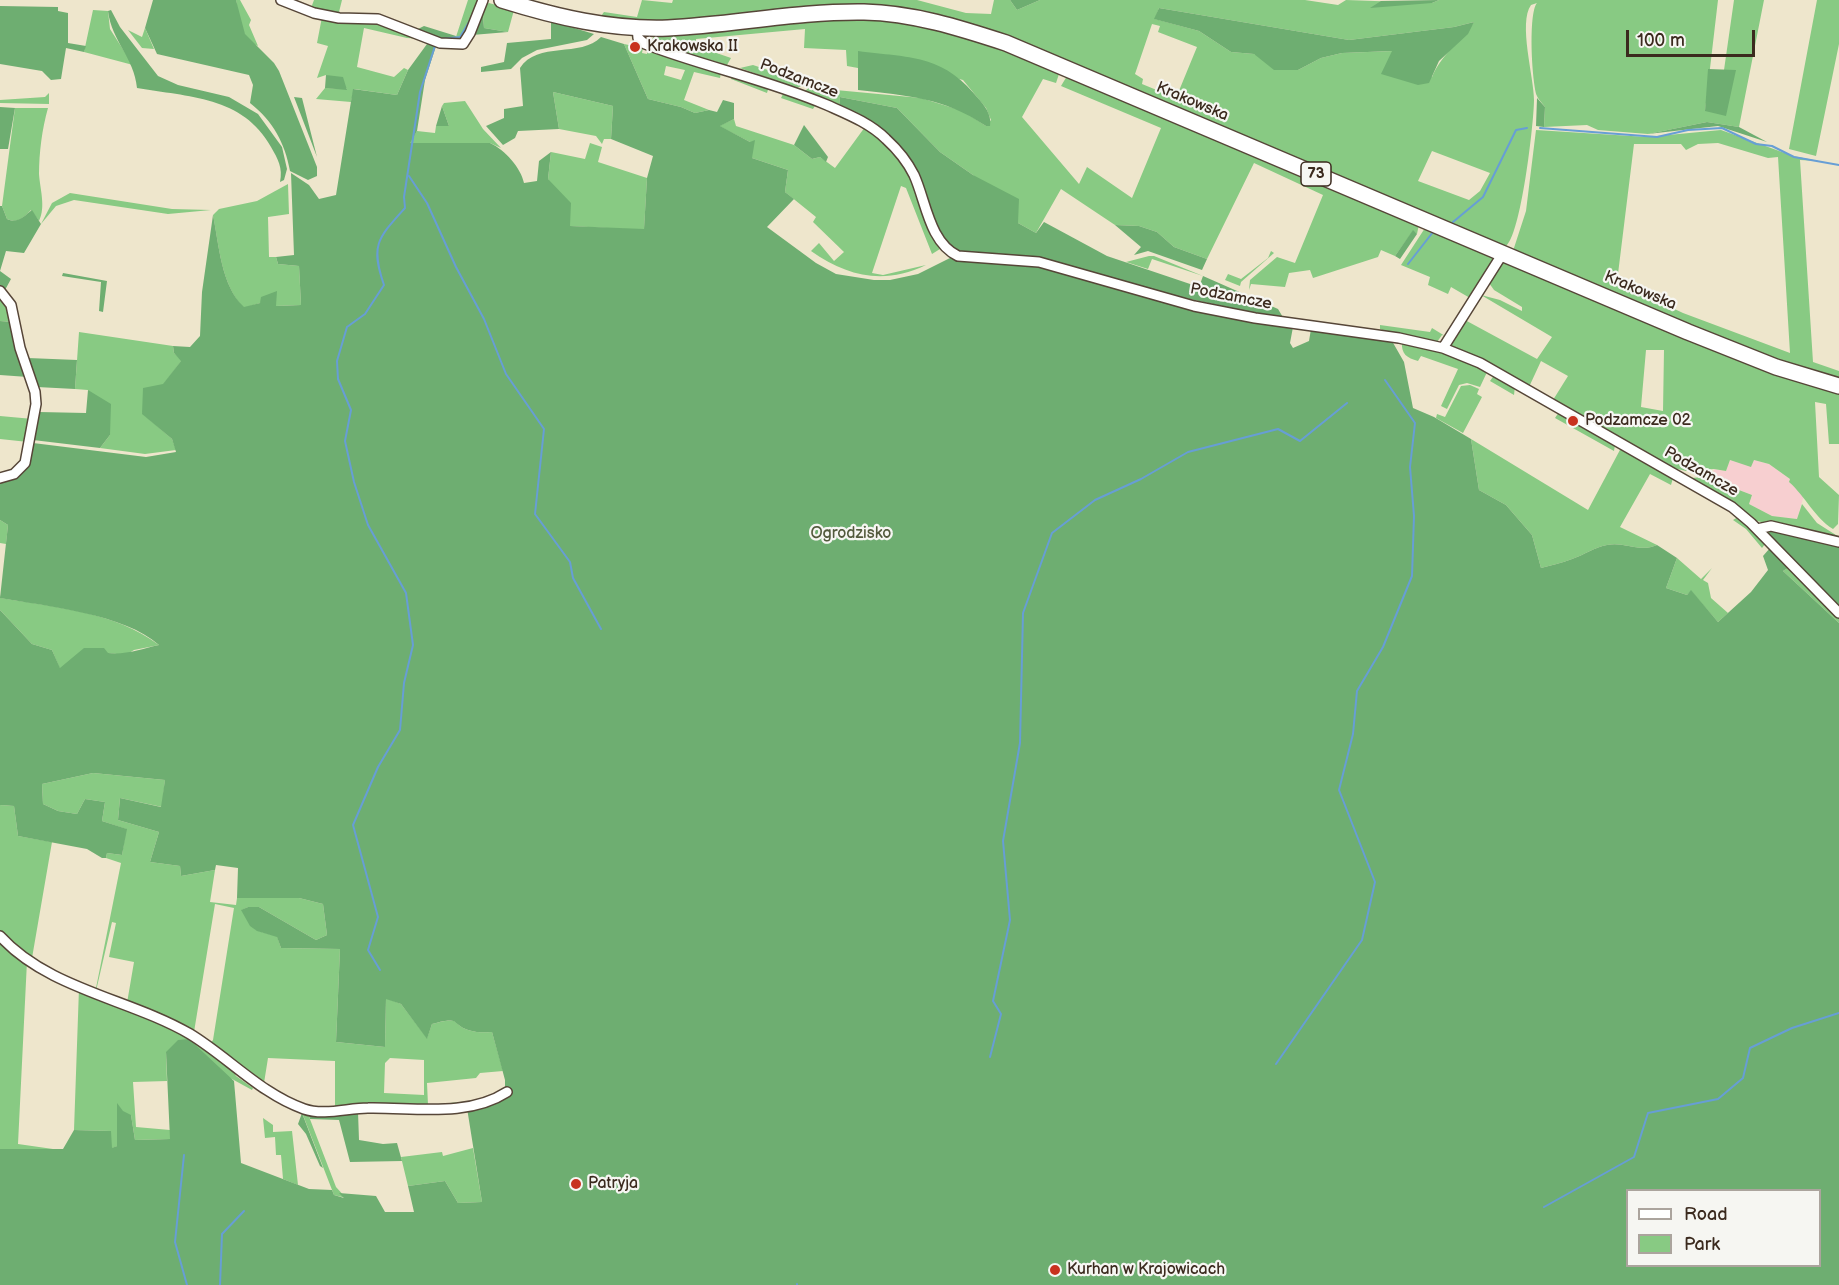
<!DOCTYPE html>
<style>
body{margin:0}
#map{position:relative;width:1839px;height:1285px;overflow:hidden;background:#eee6cc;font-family:"Balsamiq Sans",sans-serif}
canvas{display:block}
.legend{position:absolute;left:1626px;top:1189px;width:195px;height:78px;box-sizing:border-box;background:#f6f6f2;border:2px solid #aba49d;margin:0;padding:8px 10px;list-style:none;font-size:18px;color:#3b2a1e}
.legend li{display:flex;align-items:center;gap:12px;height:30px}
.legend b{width:30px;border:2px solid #aba49d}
.scale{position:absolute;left:1626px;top:30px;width:129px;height:27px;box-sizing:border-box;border:3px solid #3b2a1e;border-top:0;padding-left:8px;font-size:18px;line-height:21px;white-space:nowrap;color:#3b2a1e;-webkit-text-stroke:4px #f6f6f2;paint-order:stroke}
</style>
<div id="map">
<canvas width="1839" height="1285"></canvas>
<ul class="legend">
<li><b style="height:8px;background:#fff"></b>Road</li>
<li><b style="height:16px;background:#88ca83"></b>Park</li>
</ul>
<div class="scale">100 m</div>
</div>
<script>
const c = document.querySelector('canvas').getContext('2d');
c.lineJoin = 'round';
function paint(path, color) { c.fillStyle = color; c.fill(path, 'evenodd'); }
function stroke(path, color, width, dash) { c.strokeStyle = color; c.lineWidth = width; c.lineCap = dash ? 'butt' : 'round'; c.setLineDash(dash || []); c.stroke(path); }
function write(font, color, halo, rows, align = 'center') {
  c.font = font + ' "Balsamiq Sans",sans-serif'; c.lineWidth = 4.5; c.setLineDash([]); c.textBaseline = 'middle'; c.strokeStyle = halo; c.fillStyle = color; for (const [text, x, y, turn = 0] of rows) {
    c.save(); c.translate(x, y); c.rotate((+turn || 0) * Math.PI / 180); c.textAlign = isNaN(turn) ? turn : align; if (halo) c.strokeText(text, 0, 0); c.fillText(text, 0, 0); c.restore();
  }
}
paint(new Path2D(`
 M1730,460L1751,466L1754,460L1769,464L1790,479L1789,482L1804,495L1797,519L1772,516L1749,504L1752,495L1711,479L1714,469L1726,471Z`), '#f7cfd0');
paint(new Path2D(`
 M236,0H240L251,20L249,25L258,46C240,39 239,17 236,0Z
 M314,0H342L338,16L311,8Z
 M468,0H479L464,39L454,43Z
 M642,0L672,3L673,0H917L966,13L991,14L994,0H1010L1017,10L1040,0H1305L1338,5L1346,0L1432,3L1439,0H1718L1705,111L1735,70H1724L1734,0H1764L1739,127L1707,122L1648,134L1598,130L1587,125L1544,127L1545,107C1543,104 1538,99 1537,96C1532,83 1528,13 1537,3L1531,5C1518,23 1534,77 1534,100C1534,122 1521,238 1505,247L923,14L637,22L601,16L604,12L637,17ZM1159,8L1349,40L1454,27L1474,22C1460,42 1441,55 1432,77L1393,51L1342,53L1321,58L1298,70L1254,54L1231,52L1199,31L1155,19ZM1152,24L1160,26L1158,32L1197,47L1176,98L1142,84L1143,79L1135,74ZM1432,151L1490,173L1480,191L1469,200L1418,181Z
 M1817,0H1839V44L1816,156L1789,149Z
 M489,3L514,10L508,32L484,28L483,16L480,15L484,5Z
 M93,10L108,11L110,29L133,65L84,52Z
 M322,17L378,21L423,39L407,38L364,28L357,67L394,77L404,68L408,70L397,95L354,89L351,102L316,99L325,88L347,89L326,75L317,78L328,46L317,43Z
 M802,19C829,19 858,17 885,20C946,26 1001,48 1057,71L1059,74L1056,83L1043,79L1022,117L1079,184L1087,167L1132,198L1161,128L1061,86L1067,76L1419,224L1417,234L1413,231L1395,256L1381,250L1378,257L1313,278L1310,270L1289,273L1285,287L1251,284L1249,290L1250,280L1277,257L1295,263L1323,195L1254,163L1207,259L1174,247L1157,232L1139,226L1115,225L1061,189L1036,233L1018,223L973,175L940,152L897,108L840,97L839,106L805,91L812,85L825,89L921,98L963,111L986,126L991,120L986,108L963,80L858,52V68L847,66L846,50L804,48L805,29L696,39V46L731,58L727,65L656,44L652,40L654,35Z
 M145,28L154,49L142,48L128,30L142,37Z
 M624,44L643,48L642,53L647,54L648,50L721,73L720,78L694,72L684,100L709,110L695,113L681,107L648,99ZM666,66L685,70L681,80L664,75Z
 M753,65L807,83L797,88L740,68Z
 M732,76L769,86L767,93L731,79Z
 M553,92L613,106L611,139H604L602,144L596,136L559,129Z
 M784,92L816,104L813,109L781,98Z
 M49,93V104L0,103V100L45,97Z
 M465,101L483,129L501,148L490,143H409L417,131L435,133L436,126H449L442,106L444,103Z
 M15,108H48C42,129 39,153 39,174C40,189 46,207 39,221L31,210C24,217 18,224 7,219L2,206Z
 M734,119L736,126L794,145L812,159L820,157L835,168L865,127L888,147L906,170L940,249L932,254L906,188L901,186L872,273L883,275L926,265C884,285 848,277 811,251L819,243L834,261L844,252L813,222L816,217L785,192L788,170L752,158L750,142L719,126Z
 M1536,130L1647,137L1721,130L1793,156L1819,161L1800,160L1813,362L1839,371V379L1748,350L1513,251L1526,211ZM1718,143L1768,158L1778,157L1790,353L1683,313L1617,282L1634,144H1681L1686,150L1698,144Z
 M590,143L602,147L598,162L647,178L644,230L570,226L548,179L551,152L585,159Z
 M288,184L289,214L268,217L269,257H276L278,264L299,266L301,305L276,306V292L260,303L244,308C221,285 219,245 213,215L219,209L257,201Z
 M70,193L172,209L211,210L168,214L74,200L56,206L41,224L52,203Z
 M1425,228L1496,257L1470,298L1451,287L1448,294L1428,285L1430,277L1401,265Z
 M1271,251L1274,253L1241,282L1240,286L1225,280L1228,274L1241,279L1268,258Z
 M1149,256H1154L1203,276L1152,259L1148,269L1126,262Z
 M1502,261L1839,391V444H1829L1826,404L1815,402L1819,477L1839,495L1838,524L1833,529C1814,517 1806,497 1789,482L1790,479L1769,464L1754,460L1751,467L1730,460L1726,471L1714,469L1686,471L1669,467L1553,400L1568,376L1541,361L1529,387L1500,369L1452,346L1450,344L1465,320L1537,359L1552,337L1481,295L1500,300L1522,311V307L1494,290L1489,283ZM1646,350H1664L1663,411L1641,407Z
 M0,296L6,300L12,322L0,321Z
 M1380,325L1430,332L1432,328L1445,336L1442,335L1437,342L1387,332L1380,329Z
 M79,332L173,346L174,353L182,360L142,413L172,439L176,450L145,454L100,448L110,435L88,390L75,389Z
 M1402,342L1439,350L1488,370L1480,387L1467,383L1459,385L1447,409L1441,406L1458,369L1421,356L1418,361C1407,358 1401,354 1402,342Z
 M1495,374L1515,386L1514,395L1490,381Z
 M1470,385L1479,389L1477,394L1482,397L1463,433L1436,418L1437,414L1445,417L1461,386Z
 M1559,412L1570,418L1568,422L1572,424L1575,421L1615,445L1614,451L1555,418Z
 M0,416L33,419L28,442L0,439Z
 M1471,439L1588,510L1621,448L1673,478L1671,485L1650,474L1620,527L1657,545C1639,553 1624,541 1607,545C1595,547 1584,555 1572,559C1562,563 1551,565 1541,568L1532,535L1506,505L1479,490Z
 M1705,477L1752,495L1749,504L1772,516L1797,519L1802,504L1817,523L1839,537V541L1757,521L1730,501L1691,478Z
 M1738,517L1765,544L1762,548L1746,529L1733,520Z
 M0,520L8,525L6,544L0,543Z
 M1677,558L1701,579L1712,568L1703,580L1708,583L1711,598L1728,613L1718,622L1691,591L1687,595L1666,588Z
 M1788,568L1839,617V623L1783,571Z
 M0,595L1,598C54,607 116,612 159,645L134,650L126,655L108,653L60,669L52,650L32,644L0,610Z
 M93,773L165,780L162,807L120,798L118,820L159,832L150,862L180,866L181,876L215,870L210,902L236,905L237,898H299L323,904L327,935L316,940L259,907H248L242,910C256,931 249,929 277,936L281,948L340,949L336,1042L385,1047L386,998L401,1004L427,1038L432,1024C464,1015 449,1025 472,1031C478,1033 486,1032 492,1032L503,1071L480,1073L476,1078L427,1083L428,1105L471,1101L469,1104L335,1109V1061L268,1058L264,1083L276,1091C245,1076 220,1051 191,1033C171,1020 149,1012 127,1003L134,962L109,957L116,923L112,922L96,991C63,977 22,961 0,932V805L14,806L18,836L52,842L32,958L66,977L96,988L121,863L106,858L107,853L122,855L126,829L102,821L105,802L85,799L77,814L58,811L43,804L42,784ZM215,904L234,908L213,1040L210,1044L194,1032ZM390,1058L424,1060V1095L384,1093L385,1063Z
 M0,939L27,961L18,1144L53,1149H0Z
 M79,988L180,1030L231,1067L236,1076L253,1088L252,1090L232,1079L166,1052L167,1081L133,1082L136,1127L170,1130V1139L135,1140L131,1115L117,1146L111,1149V1131L74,1130Z
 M301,1110L308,1114L336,1187L346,1198L334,1195Z
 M263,1118L273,1125V1132L292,1131L298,1185L283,1179L281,1155H276L275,1137L265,1138Z
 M473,1148L482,1202L458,1203L445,1181L408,1186L401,1157L442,1152L443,1156Z`), '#88ca83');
paint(new Path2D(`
 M153,0H236L245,34L274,63L279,71L317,167V176L308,180L290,171C285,143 273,121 250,103L253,85L249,75L157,54L145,28Z
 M1010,0H1040L1017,10Z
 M1439,0L1432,3L1370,8L1381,1Z
 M0,6L58,7V11L68,13V43L86,46L84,52L66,48L61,79L51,80L42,71L0,64Z
 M1159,8L1349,40L1454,27L1474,22L1468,34L1439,61L1429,83L1418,85L1381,74L1392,51L1342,53L1321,58L1298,70H1274L1254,54L1231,52L1199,31L1154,19Z
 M111,10L120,27L158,76L178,85L229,97L258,114L282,147L287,169L284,180L280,182C283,168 278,159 271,147C243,96 188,97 137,88C134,57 112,42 108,11Z
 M480,15L483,16L484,28L508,32L472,35Z
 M551,21L594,34L587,40L537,50L522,58L511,69L481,72V67L504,62L507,43L551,39Z
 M424,26L456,36L454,43L416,30Z
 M601,37L624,44L648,99L681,107L695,113L709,110L717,112L723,100L734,103V119L720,126L750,142L755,140L752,158L788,170L785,192L794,199L767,227L816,263L836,274L874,280H890L918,274L952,257L1039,266L1190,309L1252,322L1293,327L1290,343L1293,348L1309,341L1311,329L1392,341L1404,362L1413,408L1434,417L1471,439L1479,490L1506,505L1532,535L1541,568C1551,565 1562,563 1572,559C1584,555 1595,547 1607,545C1624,541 1639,553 1657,545L1677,558L1666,588L1687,595L1691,590L1718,622L1751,592L1768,570L1763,556L1770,548L1788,568L1783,571L1839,623V1285H0V1149H63L74,1130L111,1131L112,1148L117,1146V1103L123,1111L131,1115L135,1140L170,1139L166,1052L178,1040L189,1039L234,1081L241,1163L309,1189L332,1190L334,1195L344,1198L339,1193L376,1196L385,1212H414L408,1186L445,1181L458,1203L482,1202L467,1108L505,1090V1080L492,1032C485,1032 478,1033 472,1031C449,1025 463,1015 432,1024L427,1039L401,1004L386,999L385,1047L336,1042L340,949L281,948L277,937L257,931L250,926L241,910L248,907H259L316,940L327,935L323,904L299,898H237L238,868L216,865L215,870L181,876L180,866L150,862L159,832L118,820L120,798L161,807L165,780L93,773L42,784L43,804L58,811L77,814L85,799L105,802L102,821L127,829L122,855L107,853L106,858H102L87,849L18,836L14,806L0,805V610L32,644L52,650L60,668L84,648H104L108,653C126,655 141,649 159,645C125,614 45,606 0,598L8,525L0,520V480L30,460L33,443L146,457L176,452L172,439L142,414L143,388L163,384L181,361L174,353L173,346L190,347L200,336L202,292L213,215C219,244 221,286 244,307L260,303L261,297L277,291L276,306L301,305L299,266L278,264L276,257L294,255L291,173L309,185L319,199L336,195L353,89L397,95L408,70L427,44L436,46L425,80L417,131L410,143H490C505,150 521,168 524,183L537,181L539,161L551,152L548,179L571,203L570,226L644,229L647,178L653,156L611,139L613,106L553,92L559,129L518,131L515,138L503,145L486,126L504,118V109L523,106L520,68C537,41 581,58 601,37ZM1628,1190H1820V1266H1628Z
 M858,51C910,58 942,54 977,97C984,105 992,114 990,126H986C943,97 908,96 858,90Z
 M1708,69L1736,70L1726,116L1705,111Z
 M326,75L343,77L347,90L325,88Z
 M294,97L302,98L317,157Z
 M840,97L897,108L940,152L973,175L1019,199L1018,223L1036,233L1044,222L1107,256L1199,287L1203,276L1278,309L1284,319L1147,290L1049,261L963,254C931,238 933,200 916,172C894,135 875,126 839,106Z
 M1537,98L1545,107L1544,127L1536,126Z
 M442,106L449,126H436Z
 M0,107L15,108L8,149H0Z
 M1707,122L1739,127L1767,142L1718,126L1648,134Z
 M804,125L828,157L826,162L820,157L812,159L794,145Z
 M0,206H2L7,219C18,224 24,216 32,210L41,224L24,253L6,251L0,271L11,279L5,290L0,287Z
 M1115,225L1139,226L1157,232L1174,247L1207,259L1202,270L1148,251L1134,255L1141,247Z
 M1413,230L1417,234L1400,259L1395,256Z
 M63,273L107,281L103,312L99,311L101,282L62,276Z
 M0,321L12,322L28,377L0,375Z
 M28,358L77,360L75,389L37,387Z
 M88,390L111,404L110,435L100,448L33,440L39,412L86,413Z
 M1767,529L1839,545V608L1766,532Z
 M358,1112L359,1140L383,1144L397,1143L402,1161L350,1162L339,1120L310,1119L308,1113Z
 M302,1113L323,1168L320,1166L306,1134L298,1124Z`), '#6eae71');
stroke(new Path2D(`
 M442,39L460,37L472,17
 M1540,128L1657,137L1688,130L1722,128L1756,144L1772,146L1794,157L1839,165
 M409,176L427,203L456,267L484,319L506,374L544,429L535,514L570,562L573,578L601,629
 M1453,222L1483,197L1516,130L1527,128
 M1408,264L1433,232
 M380,970L368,950L378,917L353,825L378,767L400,730L404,683L413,645L406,593L368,525L354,482L345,441L351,410L338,379L337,361L347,327L365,314L384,285C370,245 378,238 405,208L404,197L420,92L435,46
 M990,1057L1001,1014L993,1001L1010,920L1003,841L1020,743L1023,613L1052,533L1095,500L1141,479L1188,452L1278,429L1300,441L1347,403
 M1276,1064L1362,940L1375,882L1339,790L1353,734L1357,691L1383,647L1412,576L1414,516L1410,467L1415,423L1385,380
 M184,1155L175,1242L187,1285
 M1544,1207L1634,1157L1648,1113L1718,1099L1743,1078L1750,1048L1792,1028L1839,1013
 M797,1284V1285
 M220,1285L222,1234L244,1211`), '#679ed5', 2);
const street = new Path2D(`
 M281,0L314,13L339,18L378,19L440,43L463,44L470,33L483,0
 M637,27L638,38L645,44C705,67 766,79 827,105C847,114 870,123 886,139C897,149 907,161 914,175C926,201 929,242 958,256L1039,262L1194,306L1255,318L1399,338L1443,348L1480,363L1732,507L1751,523L1839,613
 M0,291L11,305L20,348L35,392L36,404L25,463L14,474L0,478
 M1443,348L1503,253
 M1757,529L1771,526L1839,542
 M0,936C48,989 130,999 190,1034C228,1057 261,1094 304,1109C324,1116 348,1108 368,1108C413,1107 467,1118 507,1092`);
const primary = new Path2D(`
 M502,0C556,17 611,30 668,28C733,25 798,11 864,12C913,13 960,28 1006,43L1688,332L1776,367L1839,386`);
stroke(street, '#564638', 12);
stroke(primary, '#564638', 18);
stroke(street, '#fff', 9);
stroke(primary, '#fff', 15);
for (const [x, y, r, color] of [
 [635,47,6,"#c8321e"],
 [1573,421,6,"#c8321e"],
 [576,1184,6,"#c8321e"],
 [1055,1270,6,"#c8321e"]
]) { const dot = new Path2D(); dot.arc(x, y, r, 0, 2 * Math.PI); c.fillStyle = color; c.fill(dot); stroke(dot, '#f6f6f2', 2); }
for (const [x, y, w] of [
 [1316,174,30]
]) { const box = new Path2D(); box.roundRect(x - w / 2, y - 12, w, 24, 4.5); c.fillStyle = '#f6f6f2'; c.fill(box); stroke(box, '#3b2a1e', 1.5); }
write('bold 15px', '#3b2a1e', null, [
 ["73",1316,174]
]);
write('16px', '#3b2a1e', '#f6f6f2', [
 ["Krakowska II",647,47],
 ["Podzamcze 02",1585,421],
 ["Patryja",588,1184],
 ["Kurhan w Krajowicach",1067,1270]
], 'left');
write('16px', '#3b2a1e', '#f6f6f2', [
 ["Podzamcze",799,79,21],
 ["Krakowska",1192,102,23],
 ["Krakowska",1640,291,23],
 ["Podzamcze",1231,297,11],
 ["Podzamcze",1701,472,30]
]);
write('16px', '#525a3c', '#f6f6f2', [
 ["Ogrodzisko",851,534]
]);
</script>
